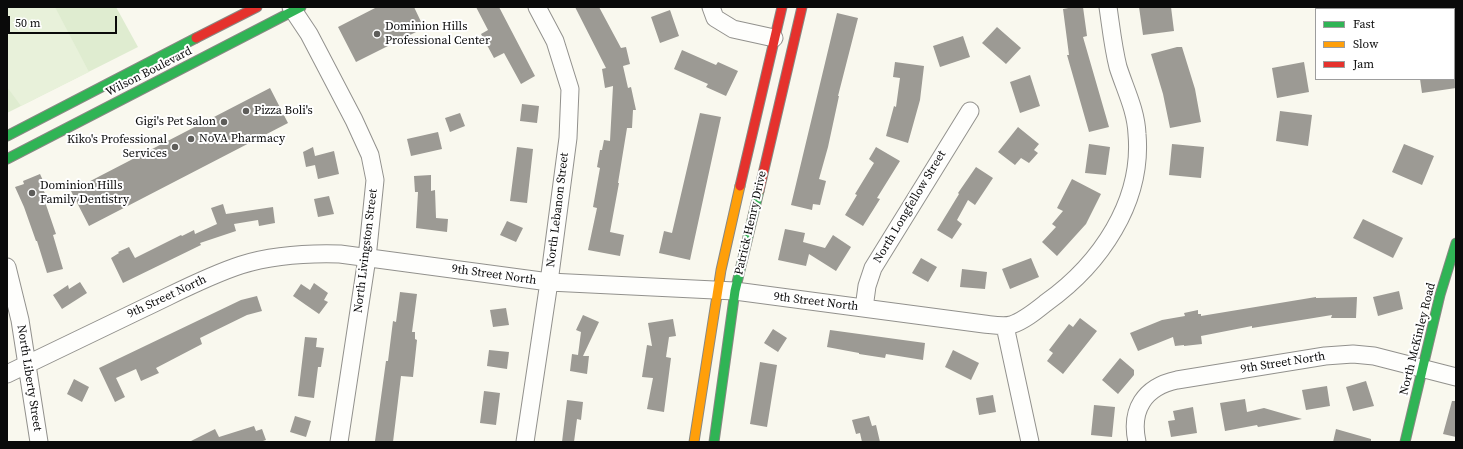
<!DOCTYPE html>
<style>
body{margin:0}
#map{position:relative;width:1463px;height:449px;overflow:hidden;background:#f9f8ee;font-family:"Source Serif 4",serif}
canvas{display:block}
.frame{position:absolute;inset:0;border:8px solid #0a0a0a;pointer-events:none}
.legend{position:absolute;left:1315px;top:8px;width:140px;height:72px;box-sizing:border-box;background:#fff;border:1px solid #9d9d9d;margin:0;padding:5px 7px;list-style:none;font-size:12px;color:#0a0a0a}
.legend li{display:flex;align-items:center;gap:8px;height:20px}
.legend b{width:20px;border:1px solid #9d9d9d}
.scale{position:absolute;left:8px;top:16px;width:109px;height:18px;box-sizing:border-box;border:2px solid #0a0a0a;border-top:0;padding-left:5px;font-size:12px;line-height:14px;white-space:nowrap;color:#0a0a0a;-webkit-text-stroke:3px #fff;paint-order:stroke}
</style>
<div id="map">
<canvas width="1463" height="449"></canvas>
<div class="frame"></div>
<ul class="legend">
<li><b style="height:5px;background:#30b455"></b>Fast</li>
<li><b style="height:5px;background:#ff9f0a"></b>Slow</li>
<li><b style="height:5px;background:#e5322d"></b>Jam</li>
</ul>
<div class="scale">50 m</div>
</div>
<script>
const c = document.querySelector('canvas').getContext('2d');
c.lineJoin = 'round';
function paint(path, color) { c.fillStyle = color; c.fill(path, 'evenodd'); }
function stroke(path, color, width, dash) { c.strokeStyle = color; c.lineWidth = width; c.lineCap = dash ? 'butt' : 'round'; c.setLineDash(dash || []); c.stroke(path); }
function write(font, color, halo, rows, align = 'center') {
  c.font = font + ' "Source Serif 4",serif'; c.lineWidth = 4; c.setLineDash([]); c.textBaseline = 'middle'; c.strokeStyle = halo; c.fillStyle = color; for (const [text, x, y, turn = 0] of rows) {
    c.save(); c.translate(x, y); c.rotate((+turn || 0) * Math.PI / 180); c.textAlign = isNaN(turn) ? turn : align; if (halo) c.strokeText(text, 0, 0); c.fillText(text, 0, 0); c.restore();
  }
}
paint(new Path2D(`
 M7,7H116L138,47L7,113Z`), '#dfecd0');
paint(new Path2D(`
 M7,7H55L89,72L21,106L7,87Z`), '#e8f1da');
paint(new Path2D(`
 M377,7H414L424,28L356,62L338,27Z
 M476,7H499L535,76L521,84L504,53L494,58L481,34L488,30Z
 M575,7H599L621,48L626,47L630,64L623,66L628,88L631,87L636,110H633L632,128H627L618,183H619L610,232L624,235L620,256L588,250L597,208L593,207L600,168L597,167L600,150H602L604,140L610,141L613,86L605,88L602,69L606,68Z
 M1074,7H1083L1087,36L1083,37L1109,127L1089,132L1067,55H1069L1063,9Z
 M1139,7H1171L1174,31L1143,35Z
 M670,10L679,36L660,43L651,17Z
 M837,13L858,18L838,96H839L828,147L819,179L826,181L820,205L813,204L812,210L791,205Z
 M997,27L1021,48L1006,64L982,43Z
 M963,36L970,57L940,67L933,46Z
 M1177,47H1182L1195,89L1201,122L1170,128L1163,94L1151,54Z
 M682,50L716,65L718,62L738,71L726,96L706,87L708,84L674,69Z
 M895,62L924,66L920,100L908,143L886,136L894,106L896,107L900,78L893,77Z
 M1304,62L1309,92L1277,98L1272,68Z
 M1030,75L1040,106L1020,113L1010,82Z
 M1420,79H1456V88L1422,93Z
 M270,88L288,123L89,226L71,191Z
 M522,104L539,106L537,123L520,121Z
 M1280,111L1312,115L1308,146L1276,141Z
 M460,113L465,126L450,132L445,118Z
 M700,113L721,117L690,260L659,253L664,231L672,233Z
 M1018,127L1039,144L1034,150L1038,153L1029,163L1021,158L1015,165L998,152Z
 M438,132L442,149L411,156L407,139Z
 M1089,144L1110,147L1106,175L1085,173Z
 M1172,144L1204,147L1201,178L1169,175Z
 M1404,144L1434,156L1422,185L1392,172Z
 M313,147L315,156L334,151L339,174L318,179L315,165L306,167L303,152Z
 M517,147L533,149L527,203L510,201Z
 M876,147L900,161L877,198L880,199L863,226L845,215L857,195L855,194L874,163L869,159Z
 M976,167L993,178L975,205L968,200L957,220L962,224L952,239L937,230L959,194L958,193Z
 M40,174L46,187L43,189L47,198L44,199L56,234L53,235L63,269L47,273L37,241H36L24,207L15,187L24,184L23,181Z
 M431,175V191L435,190L436,218L448,219L447,232L416,228L418,192H415L414,176Z
 M1072,179L1101,194L1086,224L1057,256L1042,242L1056,227L1052,224L1063,211L1057,208Z
 M329,196L334,214L318,217L314,199Z
 M223,204L226,214L273,207L275,223L259,226L258,220L234,224L236,231L200,243L201,245L123,283L111,258L119,253L118,252L129,247L135,258L181,235L182,236L194,230L195,234L217,224L211,208Z
 M1363,219L1403,238L1393,258L1353,238Z
 M507,221L523,228L516,242L500,235Z
 M785,229L805,233L803,242L825,248L833,235L851,247L836,271L809,254L806,266L778,260Z
 M921,258L937,267L928,282L912,273Z
 M1031,258L1039,277L1010,289L1002,269Z
 M962,269L987,272L985,289L960,287Z
 M80,282L87,293L62,309L53,295L68,285L69,289Z
 M314,283L328,293L324,300L328,302L319,314L293,296L301,284L310,290Z
 M1399,291L1403,309L1378,316L1373,297Z
 M400,292L417,294L412,332H415V339L417,340L413,377L401,376L393,442L375,441L386,361H388L393,321L396,322Z
 M257,296L262,311L247,315L200,338L202,344L156,368L159,373L141,381L136,369L116,378L125,397L115,402L99,368L241,300Z
 M1316,297V298L1357,297L1356,318H1331L1332,315L1252,328V326L1201,336L1202,344L1184,346V345L1175,346L1173,337L1138,351L1130,333L1162,320L1185,316L1184,313L1198,310V314H1201V316Z
 M506,308L509,325L493,327L490,310Z
 M583,315L599,322L583,356H589L587,374L570,371L572,354L578,355L581,332L576,330Z
 M1080,318L1097,331L1063,374L1047,361L1053,353L1049,350L1069,324L1073,327Z
 M673,319L676,336L669,337L666,357L671,358L664,412L647,409L653,378L642,377L647,345L652,346L648,323Z
 M773,329L787,338L778,352L764,343Z
 M830,330L925,343L923,360L886,354L885,358L859,354V353L827,347Z
 M305,337L317,338L316,347L324,348L321,367H318L314,398L298,396Z
 M489,350L509,352L507,369L487,366Z
 M953,350L979,363L971,380L945,367Z
 M1120,358L1134,370V375L1118,394L1102,380Z
 M760,362L777,365L767,427L750,424Z
 M74,379L89,387L82,402L67,394Z
 M1366,381L1374,406L1353,411L1346,387Z
 M1327,386L1330,406L1306,410L1302,390Z
 M484,391L500,393L496,425L480,423Z
 M993,395L996,412L979,415L976,398Z
 M1245,399L1247,412L1264,408L1302,419L1258,427L1257,425L1225,431L1220,403Z
 M567,400L583,402L581,420L577,419L574,442H562Z
 M1452,401H1456V437L1443,434Z
 M1094,405L1115,407L1112,437L1091,435Z
 M1193,407L1197,433L1171,437L1168,421L1175,420L1173,411Z
 M295,416L311,421L306,437L290,432Z
 M869,416L872,426L876,425L880,442H862L860,433L856,434L852,420Z
 M254,426L256,431L262,429L266,440L260,442H189L215,429L219,437Z
 M1336,429L1371,439V442H1333Z`), '#9c9a94');
const street = new Path2D(`
 M291,7L309,34L354,120L370,155L375,180L367,258L339,442
 M711,7L715,18L733,29L774,38
 M7,267L20,320L39,442
 M864,308L867,286L873,268L970,111
 M1005,326L1030,442
 M7,374C53,352 98,330 144,308C176,293 207,276 241,265C273,255 306,253 340,254L549,282L735,291L984,324C993,325 1003,327 1011,325C1024,321 1037,310 1047,302C1100,264 1143,202 1137,134C1136,110 1125,89 1118,67C1113,47 1111,27 1108,7
 M525,442L549,282L568,138L570,89L555,41L537,7
 M1137,442C1130,410 1144,387 1177,380L1325,356L1353,354L1374,356L1456,377`);
const fast = new Path2D(`
 M7,136L196,38
 M7,159L301,7
 M714,442L735,291L759,191
 M1405,442L1440,295L1456,243`);
const slow = new Path2D(`
 M694,442L721,270L740,186`);
const jam = new Path2D(`
 M196,38L257,7
 M740,186L782,7
 M759,191L802,7`);
stroke(street, '#92918d', 19);
stroke(fast, '#888883', 11);
stroke(slow, '#888883', 11);
stroke(jam, '#888883', 11);
stroke(street, '#fefefc', 17);
stroke(fast, '#30b455', 9);
stroke(slow, '#ff9f0a', 9);
stroke(jam, '#e5322d', 9);
for (const [x, y, r, color] of [
 [377,34,4,"#5e5d5a"],
 [246,111,4,"#5e5d5a"],
 [224,122,4,"#5e5d5a"],
 [191,139,4,"#5e5d5a"],
 [175,147,4,"#5e5d5a"],
 [32,193,4,"#5e5d5a"]
]) { const dot = new Path2D(); dot.arc(x, y, r, 0, 2 * Math.PI); c.fillStyle = color; c.fill(dot); stroke(dot, '#fff', 1.5); }
write('12px', '#0a0a0a', '#fff', [
 ["Dominion Hills",385,27],
 ["Professional Center",385,41],
 ["Pizza Boli's",254,111],
 ["Gigi's Pet Salon",216,122,"right"],
 ["NoVA Pharmacy",199,139],
 ["Kiko's Professional",167,140,"right"],
 ["Services",167,154,"right"],
 ["Dominion Hills",40,186],
 ["Family Dentistry",40,200]
], 'left');
write('12px', '#0a0a0a', '#fff', [
 ["Wilson Boulevard",149,72,-27],
 ["North Longfellow Street",910,207,-59],
 ["North Lebanon Street",558,210,-83],
 ["Patrick Henry Drive",751,223,-77],
 ["North Livingston Street",366,251,-83],
 ["9th Street North",494,275,8],
 ["9th Street North",167,297,-25],
 ["9th Street North",816,302,7],
 ["North McKinley Road",1418,339,-76],
 ["9th Street North",1283,363,-9],
 ["North Liberty Street",29,378,81]
]);
</script>
